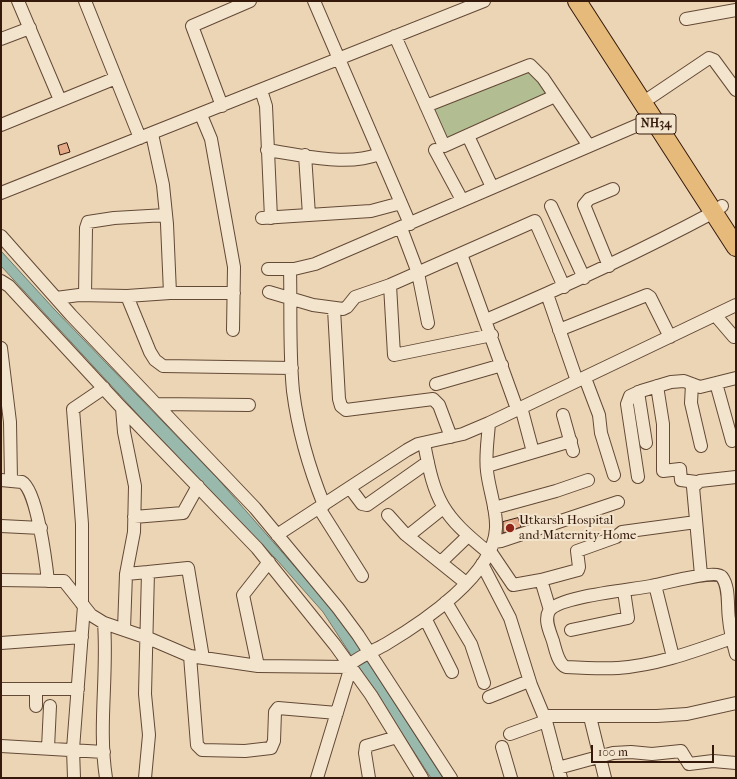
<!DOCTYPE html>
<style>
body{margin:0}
#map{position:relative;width:737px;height:779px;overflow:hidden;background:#ecd5b4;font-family:"IM FELL French Canon",serif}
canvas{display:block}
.frame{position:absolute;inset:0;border:2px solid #351a0c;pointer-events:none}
.scale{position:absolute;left:591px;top:745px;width:123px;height:18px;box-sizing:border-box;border:2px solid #351a0c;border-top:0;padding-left:5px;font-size:12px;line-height:14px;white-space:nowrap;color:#351a0c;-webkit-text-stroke:3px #f3e4ce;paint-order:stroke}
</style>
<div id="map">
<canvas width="737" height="779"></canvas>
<div class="frame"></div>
<div class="scale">100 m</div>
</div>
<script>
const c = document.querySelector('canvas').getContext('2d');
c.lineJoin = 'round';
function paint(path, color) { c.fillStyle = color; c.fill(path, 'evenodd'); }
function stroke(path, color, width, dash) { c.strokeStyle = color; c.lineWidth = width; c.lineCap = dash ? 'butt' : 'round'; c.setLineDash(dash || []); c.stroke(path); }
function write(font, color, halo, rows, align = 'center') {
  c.font = font + ' "IM FELL French Canon",serif'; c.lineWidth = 4; c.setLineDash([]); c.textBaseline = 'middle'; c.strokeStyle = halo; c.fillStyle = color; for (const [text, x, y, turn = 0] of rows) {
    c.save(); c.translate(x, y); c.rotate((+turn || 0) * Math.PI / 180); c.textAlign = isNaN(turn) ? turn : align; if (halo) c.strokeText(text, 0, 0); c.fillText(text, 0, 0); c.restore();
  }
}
paint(new Path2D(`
 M526,70L533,72L546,93L447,138L445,137L432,109Z`), '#b2be91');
const water = new Path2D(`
 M1,251L55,310L218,479L338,616L443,778H431L323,612L277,560L154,432L1,266Z`);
paint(water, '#99b9ac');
stroke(water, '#71796c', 1);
const building = new Path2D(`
 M67,143L70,152L60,155L58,146Z
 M518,518L521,527L503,533V522Z`);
paint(building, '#e5ab88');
stroke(building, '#351a0c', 1);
const minor = new Path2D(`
 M18,1L60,100
 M85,1L140,138
 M314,1L410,224
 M686,19L736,10
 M395,36L444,146L555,96
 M1,39L30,28
 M261,90L266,106L271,218
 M651,97L709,58L714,60L736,90
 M222,106L192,26L250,1
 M426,106L530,65L543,78L589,146
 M201,115L211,139L234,267L233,330
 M1,125L116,78
 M152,134L163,185L167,224L170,293
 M468,136L492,187
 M267,150C301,155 347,167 379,154
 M435,150L462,200
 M305,155L309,215
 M1,193L484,1
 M551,206L584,278
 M262,218L371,211L401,203
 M401,228L418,273L428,323
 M1,236L71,315L255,508L338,608L358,635L451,778
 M461,254L517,409
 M609,266L584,205L589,199L613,189
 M268,269H294L315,264L652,119
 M290,269C291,309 289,351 293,391C298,430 309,468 324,505
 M1,281L9,286L119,405L257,548L335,645L371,695L422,778
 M390,285L394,355L492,335
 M269,292L313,305L343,309L347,307L355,297L390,285L535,221L564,287
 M547,294L577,381
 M85,295L86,228L88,222L114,218L166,215
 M127,296L150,352L155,360L163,366L292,368
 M56,298L79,295L127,296L170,293H234
 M334,309L339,399L341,406L346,410L433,399L439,405L451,437
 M716,316L734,337
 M486,320C564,287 639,252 714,212L722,206
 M559,330L647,295L650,297L670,337
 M1,348L10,422L11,480
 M585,378L599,415L601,433L614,475
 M716,383L732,441
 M436,384L502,365
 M692,384L691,403L701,446
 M657,386L663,424V471L680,469L681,480L696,482
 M638,392L646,443
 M157,404L249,405
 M521,407L533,452
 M122,408L124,432L135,486L134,532L126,574L124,629
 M563,415L573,451
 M424,443C435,502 442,515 489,553
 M487,466L571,441
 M638,477L627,404L630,396L641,391L671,382L684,381L700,387L736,378
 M1,480L22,482C37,490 46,563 48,581
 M350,488L362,504L367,505L428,462
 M319,508L362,576
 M494,508L556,491L588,480
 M388,515L405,534L466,583
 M134,517L183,513L198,486
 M1,526L41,528
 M277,535L407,450L418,444L463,434L489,423
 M408,536L443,508
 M494,542L501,541L618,502
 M490,551L513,585L541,580L550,610
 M441,562L468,536
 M482,564L510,618L531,685L546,721L561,778
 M148,572L188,568L203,658
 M126,574L148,572L145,694L149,735L145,778
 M701,575L693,487L700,481L736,477
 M1,580L64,581L91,615L104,623L148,638L190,656L258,666L350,667
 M541,580L578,570L579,567L577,551L616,537L622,532L696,522
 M655,585L673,657
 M446,602L471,644L484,683
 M82,604V524L73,409L104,388
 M426,620L452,672
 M104,623C108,674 98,727 106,778
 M571,630L628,618L624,591
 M732,638C695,651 658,665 618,668C601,669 583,668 566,667C558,664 555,648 553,641C550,632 544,620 549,611C559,596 631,590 651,586C662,584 716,569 722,577C730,588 727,606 729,619C730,631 733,643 736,654
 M1,643L82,637
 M190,656L197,745L202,750L245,751L271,748L274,741L275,712L278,708L337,713
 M258,666L243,595L269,562
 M1,689H78
 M489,697L529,681
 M36,706V689
 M544,716H657L687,714L736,703
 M590,717L605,778
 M510,734L546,721
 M1,746L104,752
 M502,747L511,778
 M48,748L50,706
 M558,768L613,753L631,752L652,754L681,751L689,764L713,761L736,763
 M74,778L73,749L84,606
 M317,778L352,663C364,654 374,651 386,644C423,622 494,575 496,528C497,509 489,490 487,471C485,455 488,439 489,423L736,305
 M369,778L365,753L366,746L397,737`);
const highway = new Path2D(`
 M577,1L736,247`);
stroke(minor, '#634936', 14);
stroke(highway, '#351a0c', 20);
stroke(minor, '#f3e4ce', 12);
stroke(highway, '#e6ba7a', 18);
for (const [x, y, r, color] of [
 [510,528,5,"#8f2418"]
]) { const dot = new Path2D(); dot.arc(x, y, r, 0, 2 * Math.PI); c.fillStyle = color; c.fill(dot); stroke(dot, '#f3e4ce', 1.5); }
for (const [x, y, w] of [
 [656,124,40]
]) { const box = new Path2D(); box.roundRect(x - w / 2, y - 10, w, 20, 3); c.fillStyle = '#f3e4ce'; c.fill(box); stroke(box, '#351a0c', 1); }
write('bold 12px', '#351a0c', null, [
 ["NH34",656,124]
]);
write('13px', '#351a0c', '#f3e4ce', [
 ["Utkarsh Hospital",519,521],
 ["and Maternity Home",519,536]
], 'left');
</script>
